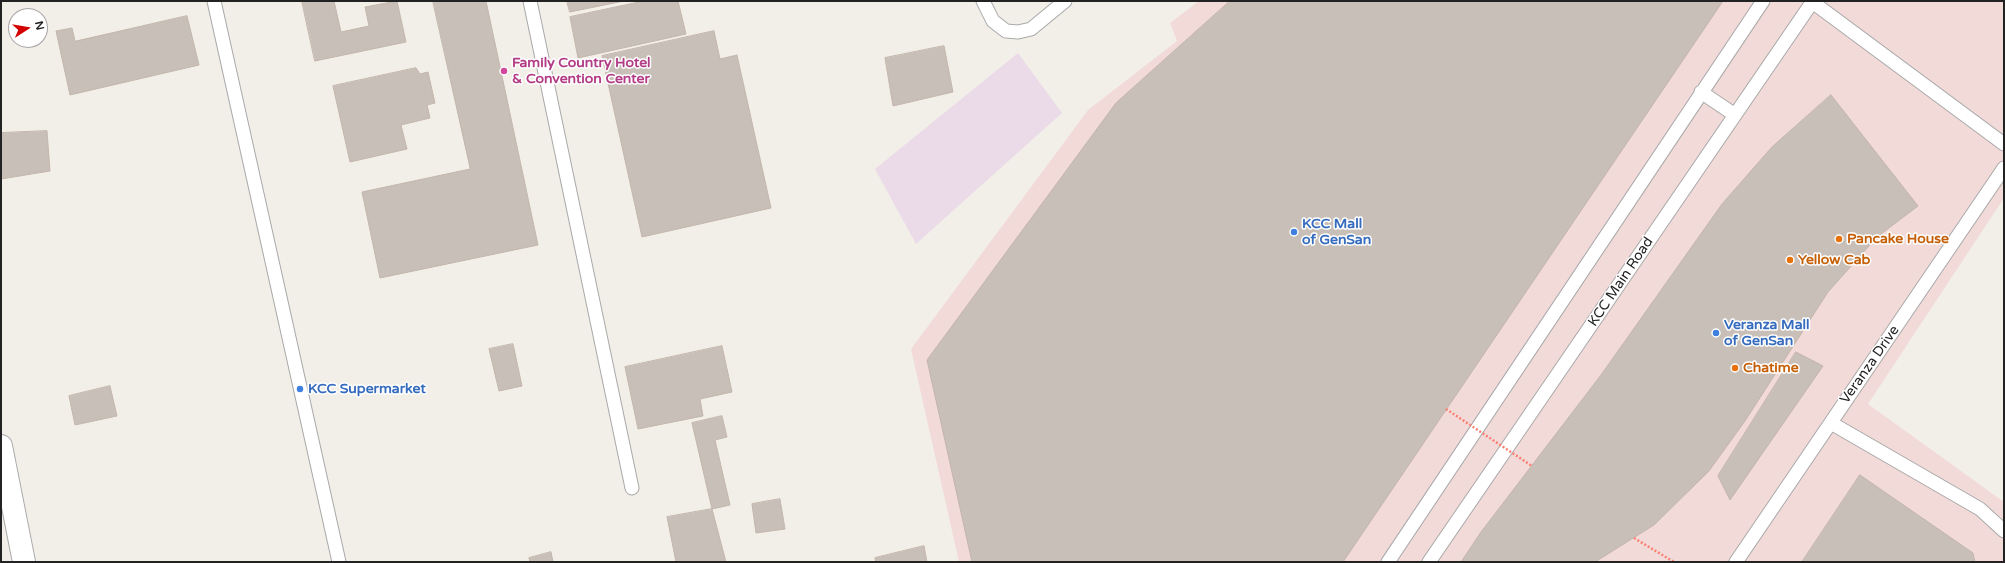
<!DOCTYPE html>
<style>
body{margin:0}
#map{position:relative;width:2005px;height:563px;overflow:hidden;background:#f2efe9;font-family:"Varela Round",sans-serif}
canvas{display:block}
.frame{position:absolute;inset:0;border:2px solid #222;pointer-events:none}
.north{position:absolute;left:8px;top:8px;width:40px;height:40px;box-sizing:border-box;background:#fff;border:1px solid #a7a7a7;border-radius:50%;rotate:78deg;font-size:11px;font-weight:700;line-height:16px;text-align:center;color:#222}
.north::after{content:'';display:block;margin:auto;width:14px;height:18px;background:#d40000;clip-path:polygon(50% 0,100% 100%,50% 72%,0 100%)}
</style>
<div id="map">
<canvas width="2005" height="563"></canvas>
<div class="frame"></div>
<div class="north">N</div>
</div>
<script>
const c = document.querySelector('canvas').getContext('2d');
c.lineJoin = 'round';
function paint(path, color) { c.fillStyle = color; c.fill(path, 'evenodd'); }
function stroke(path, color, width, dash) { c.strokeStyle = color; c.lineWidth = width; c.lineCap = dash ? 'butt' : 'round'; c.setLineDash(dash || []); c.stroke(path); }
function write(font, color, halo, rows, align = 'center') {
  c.font = font + ' "Varela Round",sans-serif'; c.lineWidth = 3; c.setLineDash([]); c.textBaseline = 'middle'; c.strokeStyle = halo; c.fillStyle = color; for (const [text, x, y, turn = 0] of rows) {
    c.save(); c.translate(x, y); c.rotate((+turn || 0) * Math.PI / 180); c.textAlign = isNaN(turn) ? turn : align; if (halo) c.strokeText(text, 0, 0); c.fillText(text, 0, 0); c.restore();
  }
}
paint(new Path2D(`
 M1199,1H2004V198L1868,404L2004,502V562H959L911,349L1088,110L1177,41L1170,23Z`), '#f2dad9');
paint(new Path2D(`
 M1018,53L1062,113L916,244L875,169Z`), '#ebdbe8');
const building = new Path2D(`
 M302,1H334L341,32L369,26L365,7L397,1L406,42L315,61Z
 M433,1H486L538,245L380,278L362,192L470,169Z
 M567,1H624L570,12Z
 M644,1H678L686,34L578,58L570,17Z
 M1230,1H1723L1343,562H972L927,360L1116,103Z
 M187,16L199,65L70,95L56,31L72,28L75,41Z
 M714,31L720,59L737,55L771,208L642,237L602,56Z
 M944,46L953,92L893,106L885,58Z
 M416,68L420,74L428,72L435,103L427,105L430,118L401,125L407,149L350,162L333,86Z
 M1831,95L1918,206L1877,237L1828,292L1745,421L1709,471L1654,525L1595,562H1461L1481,532L1601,375L1722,204L1772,147Z
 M47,131L50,171L1,179V133Z
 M513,344L522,386L499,391L489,349Z
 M722,346L732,392L700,399L703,416L638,429L625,367Z
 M1796,352L1823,366L1730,500L1718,476Z
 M110,386L117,416L75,425L69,396Z
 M722,416L727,437L715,440L730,505L712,509L692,423Z
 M1860,475L1973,553L1975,562H1802Z
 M780,499L785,529L756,533L752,504Z
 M712,509L726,562H676L667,517Z
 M924,546L927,562H876L875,558Z
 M551,552L553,562H530L529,558Z`);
paint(building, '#c7bfb8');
stroke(building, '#c4b6ab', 1);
const service = new Path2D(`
 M214,1L339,562
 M530,1L632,488
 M983,1L993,21L1006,31L1018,32L1031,29L1065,1
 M1811,1L2004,144
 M1701,92L1735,115
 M1831,423L1980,509L2004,531
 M1388,562L1763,1
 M1429,562L1813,1
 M1736,562L2004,168`);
const minor = new Path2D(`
 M1,446L24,562`);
stroke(service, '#a9a9a9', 15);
stroke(minor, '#a9a9a9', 24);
stroke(new Path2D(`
 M1634,538L1674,562`), '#fa8072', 2.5, [2, 2]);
stroke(service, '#fff', 13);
stroke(minor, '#fff', 22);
stroke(new Path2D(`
 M1446,409L1532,466`), '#fa8072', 2.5, [2, 2]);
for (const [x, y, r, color] of [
 [504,71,4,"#d1479c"],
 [1294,232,4,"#3f7fe0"],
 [1839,239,4,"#e8710a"],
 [1790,260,4,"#e8710a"],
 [1716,333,4,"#3f7fe0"],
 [1735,368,4,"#e8710a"],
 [300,389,4,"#3f7fe0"]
]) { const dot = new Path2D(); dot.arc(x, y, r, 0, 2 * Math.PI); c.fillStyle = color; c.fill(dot); stroke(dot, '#fff', 1.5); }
write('bold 14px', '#b23c85', '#fff', [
 ["Family Country Hotel",512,63],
 ["& Convention Center",512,79]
], 'left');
write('bold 14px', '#366cbe', '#fff', [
 ["KCC Mall",1302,224],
 ["of GenSan",1302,240],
 ["Veranza Mall",1724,325],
 ["of GenSan",1724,341],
 ["KCC Supermarket",308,389]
], 'left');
write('bold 14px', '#c56008', '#fff', [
 ["Pancake House",1847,239],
 ["Yellow Cab",1798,260],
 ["Chatime",1743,368]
], 'left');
write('14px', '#222', '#fff', [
 ["KCC Main Road",1621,282,-56],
 ["Veranza Drive",1870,365,-55]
]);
</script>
